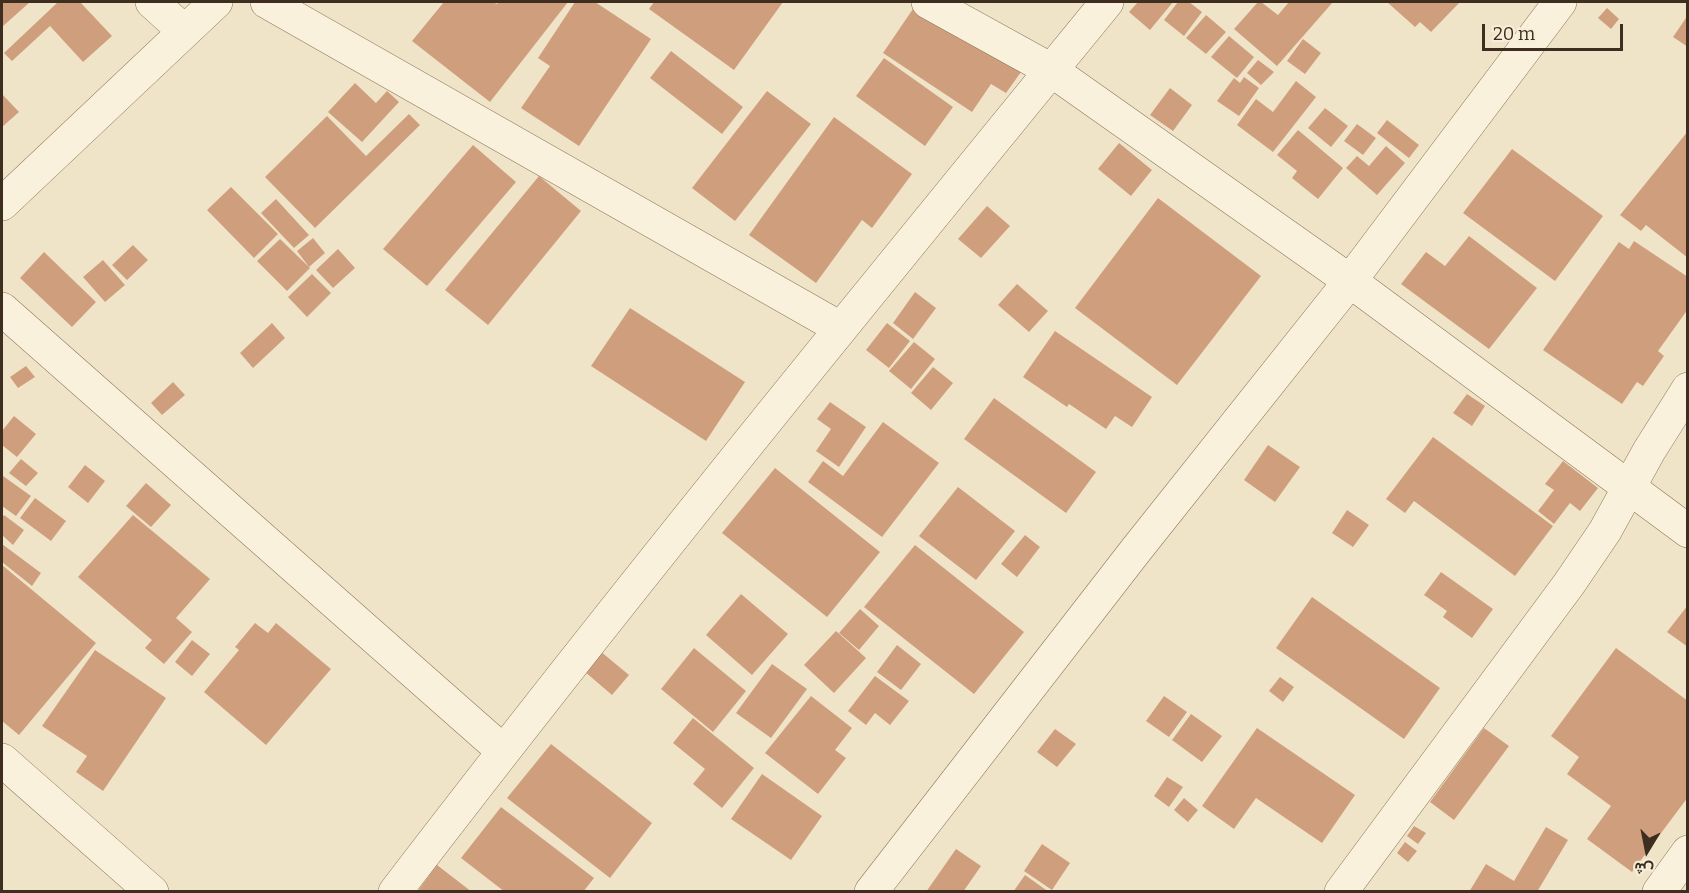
<!DOCTYPE html>
<meta charset="utf-8">
<style>
body{margin:0}
#map{position:relative;width:1689px;height:893px;overflow:hidden;background:#f0e4c8;font-family:Bitter,Vazirmatn,serif}
canvas{display:block}
.frame{position:absolute;inset:0;border:3px solid #3d2e20;pointer-events:none}
.north{position:absolute;left:1617px;top:821px;width:60px;height:60px;-webkit-text-stroke:4px #f7eed8;paint-order:stroke;rotate:190deg;font-size:16px;font-weight:700;line-height:24px;text-align:center;color:#3d2e20}
.north::after{content:'';display:block;margin:auto;width:21px;height:27px;background:#3d2e20;clip-path:polygon(50% 0,100% 100%,50% 72%,0 100%)}
.scale{position:absolute;left:1482px;top:24px;width:141px;height:27px;box-sizing:border-box;border:3px solid #3d2e20;border-top:0;padding-left:8px;font-size:18px;line-height:21px;white-space:nowrap;color:#3d2e20;-webkit-text-stroke:4px #f7eed8;paint-order:stroke}
</style>
<div id="map">
<canvas width="1689" height="893"></canvas>
<div class="frame"></div>
<div class="north">ش</div>
<div class="scale">20 m</div>
</div>
<script>
const c = document.querySelector('canvas').getContext('2d');
c.lineJoin = 'round';
function paint(path, color) { c.fillStyle = color; c.fill(path, 'evenodd'); }
function stroke(path, color, width, dash) { c.strokeStyle = color; c.lineWidth = width; c.lineCap = dash ? 'butt' : 'round'; c.setLineDash(dash || []); c.stroke(path); }
paint(new Path2D(`
 M2,2H30L2,27Z
 M58,2H80L112,36L83,62L50,26L12,61L4,53Z
 M444,2H493L497,4L499,2H568L490,102L412,41Z
 M575,2H595L651,39L579,146L521,108L550,66L538,58Z
 M654,2H783L734,70L649,9Z
 M1138,2H1173L1150,30L1129,12Z
 M1178,2H1189L1202,12L1184,36L1164,20Z
 M1258,2H1261L1278,15L1289,2H1333L1277,66L1234,29Z
 M1387,2H1460L1431,32L1420,22L1415,27Z
 M917,3L1021,72L1006,93L991,84L972,112L883,53Z
 M1607,8L1619,19L1611,29L1598,18Z
 M1206,15L1226,32L1206,54L1186,38Z
 M1688,15V47L1673,37Z
 M1229,36L1254,57L1237,78L1211,57Z
 M1303,39L1321,53L1305,74L1287,61Z
 M671,51L743,107L722,134L650,78Z
 M884,58L953,107L925,146L856,96Z
 M1258,60L1274,72L1261,85L1247,73Z
 M1244,77L1259,88L1239,116L1217,101L1234,78L1240,83Z
 M1296,81L1316,97L1273,152L1237,125L1256,99L1273,112Z
 M355,83L376,103L387,91L399,102L362,142L328,112Z
 M1170,88L1192,105L1173,131L1150,115Z
 M767,91L811,124L735,221L692,188Z
 M2,94L19,112L2,127Z
 M1325,108L1348,126L1331,147L1308,128Z
 M409,114L420,125L315,228L265,177L327,116L366,156Z
 M834,117L912,174L872,228L862,220L816,283L749,235Z
 M1387,120L1419,145L1409,158L1377,133Z
 M1357,124L1376,138L1363,155L1344,141Z
 M1298,130L1343,168L1318,199L1292,178L1297,171L1277,155Z
 M1688,131V258L1646,225L1641,231L1620,215Z
 M1119,143L1152,170L1131,196L1098,169Z
 M473,145L516,182L427,286L383,249Z
 M1386,146L1405,163L1377,195L1346,168L1357,156L1369,166Z
 M1512,149L1603,216L1555,281L1463,213Z
 M539,176L581,211L488,325L445,290Z
 M231,187L278,234L254,258L207,210Z
 M1158,198L1261,276L1177,385L1075,308Z
 M276,199L309,235L294,248L261,213Z
 M987,206L1010,226L981,258L958,239Z
 M1469,236L1537,288L1489,349L1401,284L1426,252L1445,266Z
 M313,238L325,253L309,267L297,251Z
 M280,239L310,268L287,291L257,261Z
 M1634,241L1688,277V309L1658,351L1664,356L1643,386L1637,382L1622,404L1543,350L1619,242L1629,249Z
 M133,245L148,260L127,280L112,265Z
 M338,249L355,268L333,288L316,270Z
 M44,252L96,302L72,327L20,278Z
 M103,260L125,285L105,302L83,277Z
 M312,274L331,293L307,317L288,297Z
 M1017,284L1048,311L1029,332L998,305Z
 M915,292L936,308L913,339L893,323Z
 M630,308L745,382L706,441L591,366Z
 M272,323L285,338L253,368L240,353Z
 M887,323L910,341L889,368L866,350Z
 M1055,331L1152,397L1132,427L1115,416L1106,429L1069,404L1067,407L1023,377Z
 M914,342L935,359L911,389L889,371Z
 M26,366L35,377L18,388L10,377Z
 M933,367L953,383L931,410L911,393Z
 M173,382L185,395L162,415L151,403Z
 M1467,394L1485,406L1472,426L1453,413Z
 M994,398L1096,472L1066,513L964,439Z
 M830,402L866,427L839,467L816,451L831,429L817,419Z
 M14,416L36,434L17,457L2,445V431Z
 M883,422L939,463L882,537L808,482L823,461L843,476Z
 M1433,437L1553,526L1515,576L1414,501L1405,513L1386,499Z
 M1268,445L1300,467L1275,502L1244,480Z
 M21,459L38,473L26,486L9,473Z
 M1563,461L1598,488L1580,511L1570,503L1554,524L1538,511L1554,490L1545,484Z
 M85,465L105,481L88,503L68,487Z
 M775,468L880,552L827,617L722,533Z
 M3,476L31,496L16,516L2,506V479Z
 M146,483L171,505L151,527L126,506Z
 M958,487L1015,531L976,580L919,536Z
 M35,498L66,521L51,541L20,518Z
 M1347,510L1369,525L1353,547L1332,533Z
 M4,515L24,530L13,545L2,535V518Z
 M133,515L210,579L176,618L192,632L164,664L145,648L152,640L78,577Z
 M1025,535L1040,547L1017,577L1001,564Z
 M2,544L41,573L32,586L2,562Z
 M915,545L1024,632L974,694L864,607Z
 M2,565L96,643L19,735L2,721Z
 M1441,572L1493,609L1472,638L1443,617L1447,611L1424,595Z
 M741,594L788,634L752,675L706,635Z
 M1312,597L1440,688L1404,739L1276,648Z
 M1688,605V647L1667,632Z
 M860,609L879,626L859,650L839,633Z
 M255,623L268,633L276,623L331,669L266,745L204,692L239,650L235,647Z
 M836,631L866,658L834,693L804,665Z
 M192,640L210,654L192,676L175,662Z
 M897,645L921,664L901,690L877,672Z
 M594,646L629,675L612,695L577,665Z
 M694,648L746,691L713,732L661,689Z
 M1616,648L1688,701V797L1632,872L1587,839L1611,806L1567,774L1579,757L1551,736Z
 M95,650L166,698L103,791L76,772L87,756L42,726Z
 M772,664L807,689L771,738L736,713Z
 M875,676L909,701L890,725L875,713L866,725L848,711Z
 M1280,677L1294,687L1283,702L1269,691Z
 M811,696L852,728L835,750L846,758L818,794L765,753Z
 M1164,696L1187,712L1169,737L1146,721Z
 M1191,714L1222,736L1202,762L1172,740Z
 M693,718L754,768L722,808L693,784L705,769L673,743Z
 M1257,728L1355,795L1322,843L1256,798L1234,829L1202,806Z
 M1484,728L1509,746L1454,820L1430,802Z
 M1055,729L1076,744L1057,767L1037,752Z
 M551,744L652,823L610,878L507,798Z
 M762,774L822,816L791,860L731,819Z
 M1167,777L1183,787L1169,807L1154,796Z
 M1184,798L1198,810L1188,822L1174,810Z
 M501,807L594,878L583,892H505L461,858Z
 M1414,826L1426,833L1418,844L1407,836Z
 M1546,827L1568,840L1537,892H1469L1486,864L1514,881Z
 M1405,842L1417,851L1408,862L1397,853Z
 M1042,844L1070,863L1052,890L1024,871Z
 M956,849L981,866L963,892H926Z
 M437,865L472,892H417Z
 M1025,875L1049,892H1013Z`), '#cf9f7d');
const street = new Path2D(`
 M152,2L184,31
 M267,2L840,328
 M928,2L1051,70L1350,281L1688,531
 M2,204L216,2
 M2,309L503,751
 M2,760L152,892
 M395,892C626,590 867,296 1107,2
 M871,892L1136,550L1350,281L1560,2
 M1341,892L1569,584L1605,531L1649,451L1688,389
 M1659,892L1688,852`);
stroke(street, '#8d765c', 34);
stroke(street, '#faf1dc', 33);
</script>
